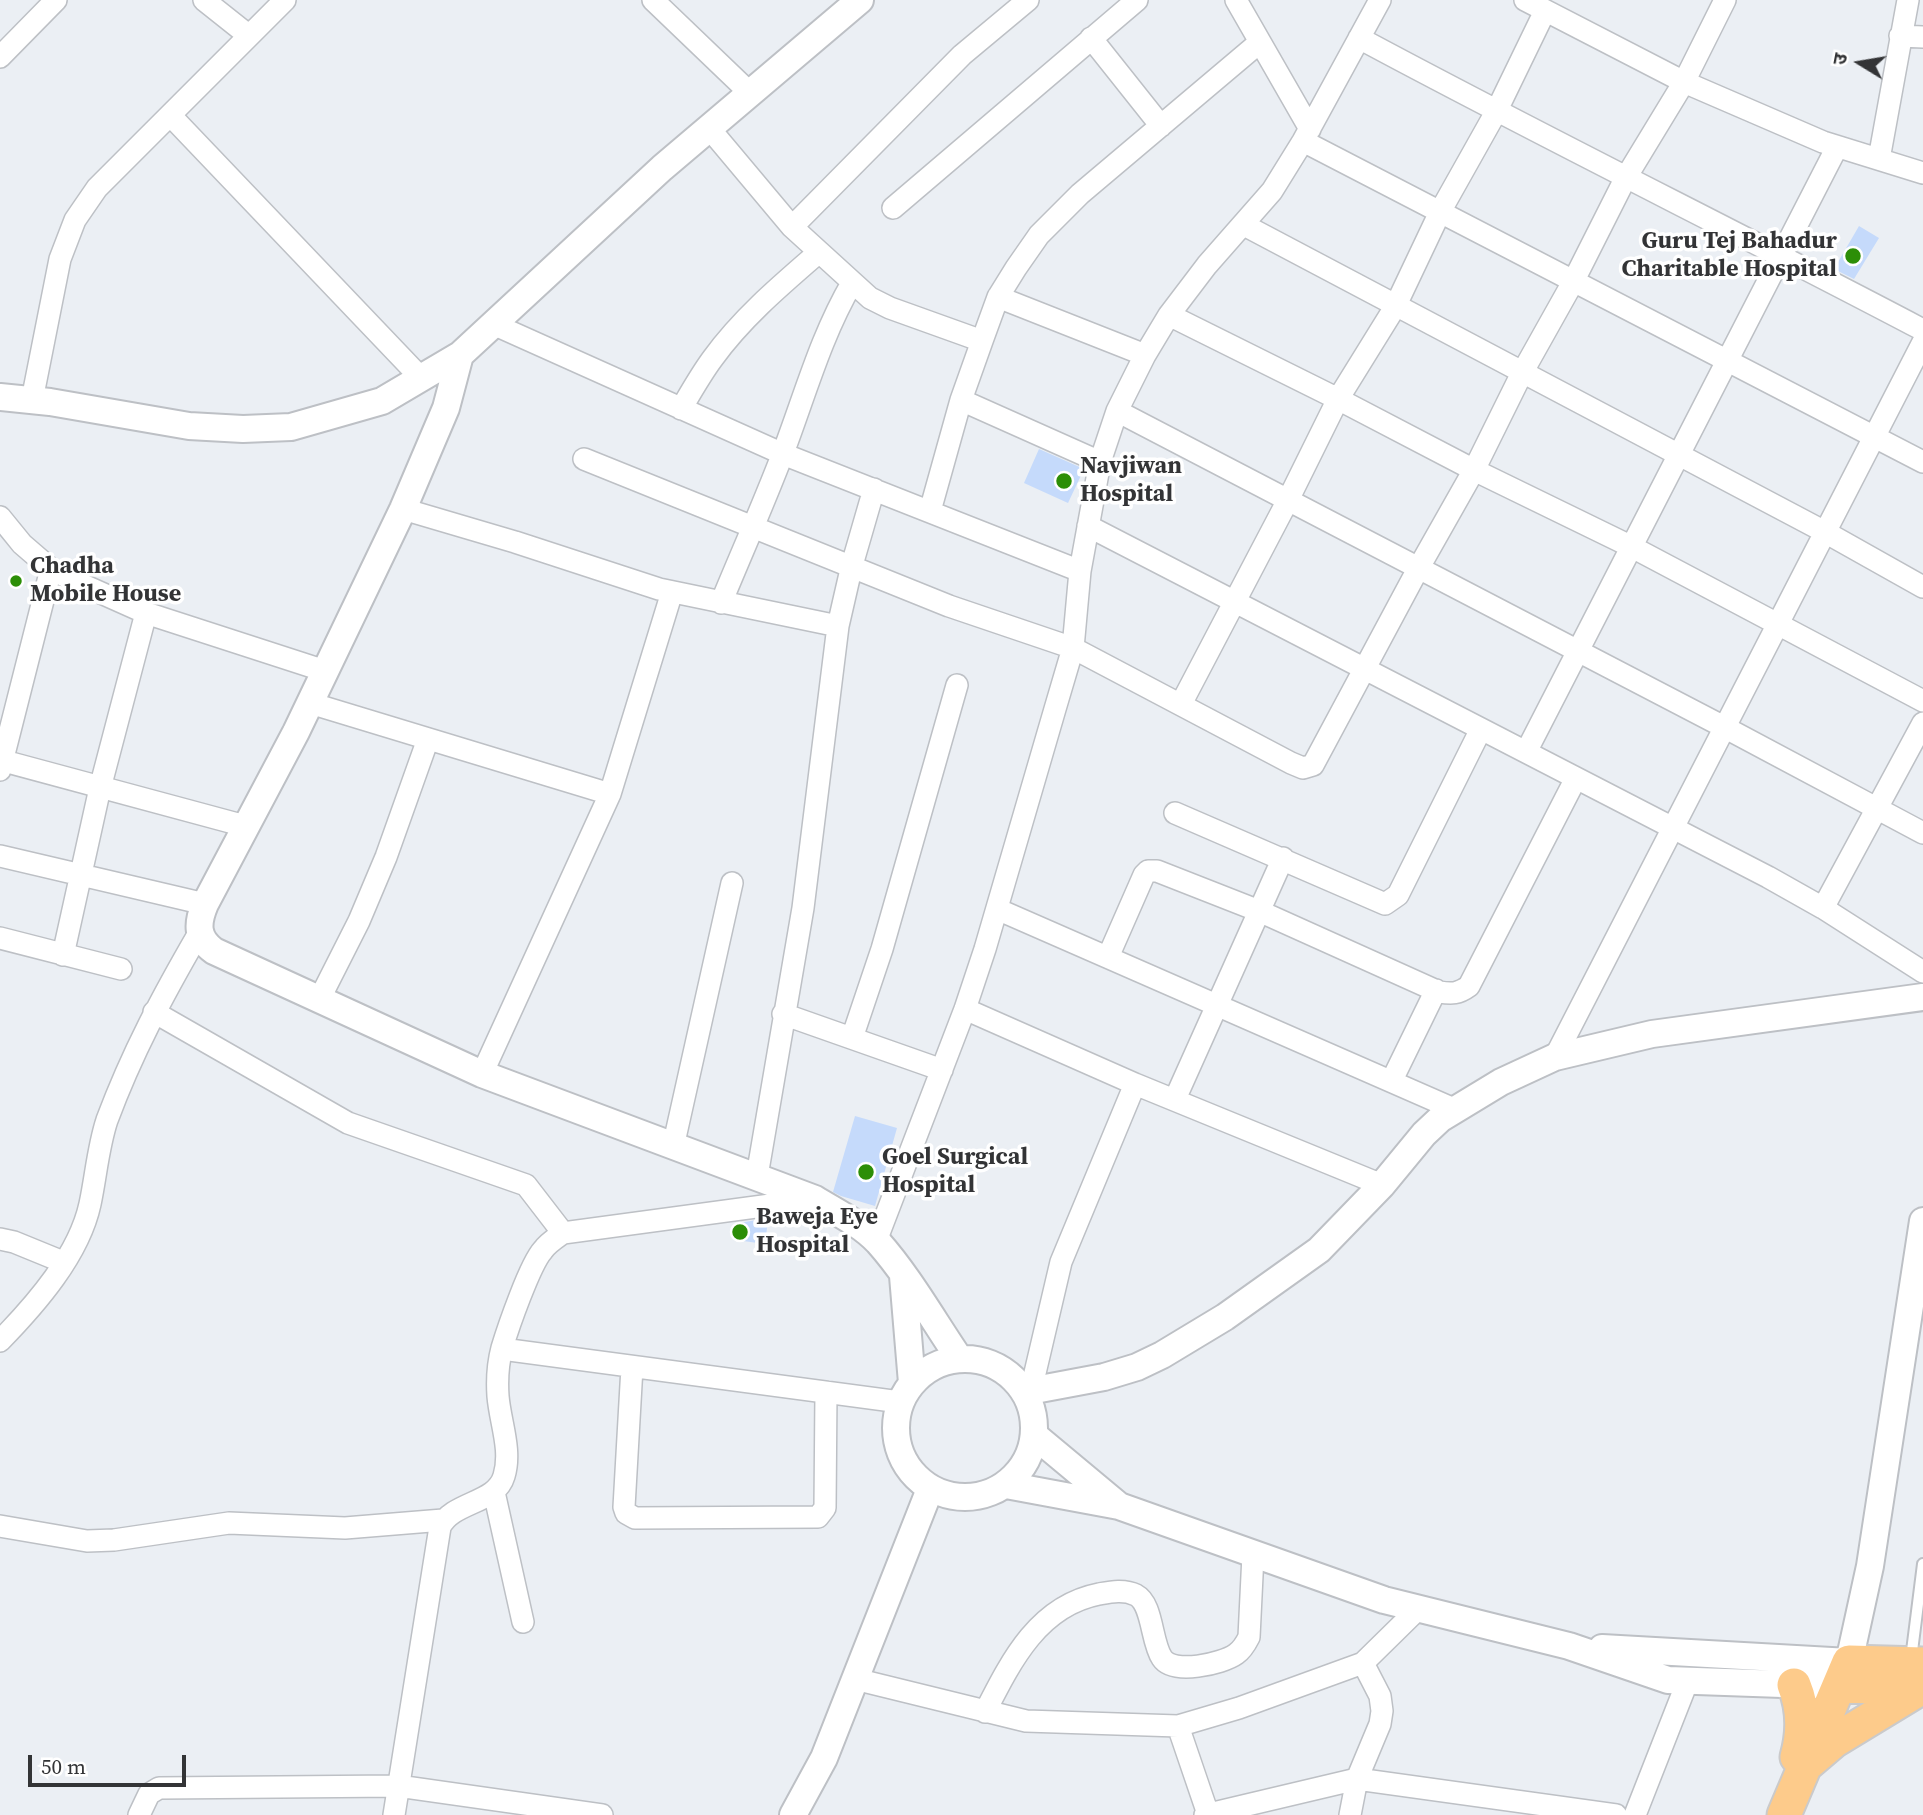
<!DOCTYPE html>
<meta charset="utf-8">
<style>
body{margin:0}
#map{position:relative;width:1923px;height:1815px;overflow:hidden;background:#ebeff4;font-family:"Source Serif 4","Noto Sans Devanagari",serif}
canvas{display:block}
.north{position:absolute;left:1825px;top:28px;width:70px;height:70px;-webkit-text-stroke:5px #fff;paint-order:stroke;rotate:281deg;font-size:19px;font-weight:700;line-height:28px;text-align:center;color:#333436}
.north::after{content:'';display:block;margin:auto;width:24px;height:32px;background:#333436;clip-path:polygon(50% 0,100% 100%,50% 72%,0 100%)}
.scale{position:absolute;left:28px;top:1755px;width:158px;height:32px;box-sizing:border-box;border:4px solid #333436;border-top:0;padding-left:9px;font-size:21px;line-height:24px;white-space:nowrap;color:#333436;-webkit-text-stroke:5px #fff;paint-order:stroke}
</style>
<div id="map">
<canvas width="1923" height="1815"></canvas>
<div class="north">उ</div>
<div class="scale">50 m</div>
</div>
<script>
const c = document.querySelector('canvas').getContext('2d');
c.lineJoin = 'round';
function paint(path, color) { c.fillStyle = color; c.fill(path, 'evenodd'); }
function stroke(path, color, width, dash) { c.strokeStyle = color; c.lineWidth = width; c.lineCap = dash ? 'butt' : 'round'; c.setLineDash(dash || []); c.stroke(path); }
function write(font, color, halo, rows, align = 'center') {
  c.font = font + ' "Source Serif 4",serif'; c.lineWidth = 7; c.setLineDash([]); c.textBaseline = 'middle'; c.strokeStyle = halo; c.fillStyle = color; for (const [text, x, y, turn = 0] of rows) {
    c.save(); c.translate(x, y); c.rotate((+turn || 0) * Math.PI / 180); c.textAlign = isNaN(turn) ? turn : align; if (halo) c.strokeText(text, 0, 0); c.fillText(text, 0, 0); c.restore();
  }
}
paint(new Path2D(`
 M1859,226L1879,238L1854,279L1834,269Z
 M1039,449L1084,469L1068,503L1024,483Z
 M855,1116L897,1128L875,1206L841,1196L833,1192Z
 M762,1219L768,1220L765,1244L736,1240L739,1223Z`), '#c5dafb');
const service = new Path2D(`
 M1911,1659L1923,1564`);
const minor = new Path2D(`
 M204,0L248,35
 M653,0L750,93
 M1236,0L1310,129
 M1525,0L1684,82L1823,142L1923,173
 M1900,36L1923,37
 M1091,38L1161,126
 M1359,38C1545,138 1735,231 1923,330
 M0,57L56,0
 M171,116L422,379
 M709,128L792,227L870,298L890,308L982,341
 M1303,141L1923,462
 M1879,159L1908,0
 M893,208L1137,0
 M1244,225L1825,532L1923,587
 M792,227L962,55L1028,0
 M998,297L1145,355
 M1169,315L1338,399L1474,470L1632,547L1923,701
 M493,324L783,454L1080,571
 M32,400L60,259L75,220L97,188L285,0
 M961,400L1100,462
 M681,409C691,392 701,374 713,358C742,318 781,285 818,253
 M1117,411L1724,727L1923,833
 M584,459L949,606L1073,648L1291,763L1303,768L1313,765L1418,569L1474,470L1522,373L1573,282L1625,179L1684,82L1725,0
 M403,509L515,542L659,589L838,626
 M930,511L961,400L982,341L998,297L1016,268L1039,235L1080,194L1260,42
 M0,517L22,544L51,569L81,584L146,613L325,671
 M1088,526L1768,877L1823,908L1923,972
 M721,603C742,552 764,503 783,453C805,395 821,336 852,283
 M310,703L610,794
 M1181,704L1288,500L1338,399L1395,307L1441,210L1496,112L1545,11
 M1526,752L1837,147
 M0,760L245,826
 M0,770L51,569
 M1175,813L1385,904L1398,895L1481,729
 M0,856L205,904
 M1823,908L1923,723
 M997,909L1454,1109
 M0,938L121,969
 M63,955L100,788L146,613
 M1108,957L1144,875L1148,871H1157L1259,911L1439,992C1452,994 1458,994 1469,986L1576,778
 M319,1000L359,921L386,857L428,739
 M965,1009L1135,1084L1382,1185
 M154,1012L348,1123L526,1185L563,1233
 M783,1014L942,1070
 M852,1038L882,949L957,685
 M1555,1057L1923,342
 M482,1074L610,794L672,592
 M1392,1080L1436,990
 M1175,1099L1283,858
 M673,1147L732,883
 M757,1176L803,908L838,626L852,565L874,489
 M0,1239L14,1242L63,1262
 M876,1241L965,1009L985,949L1055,709L1073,648L1080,571L1100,462L1117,411L1145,355L1169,315L1207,265L1272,191L1303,141L1380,0
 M0,1341C36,1304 79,1255 90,1204C96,1176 98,1147 107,1120C132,1053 163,995 199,933
 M502,1349L900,1402
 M632,1367L624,1507L626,1513L635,1518L818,1517L825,1508L826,1392
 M1031,1390L1061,1262L1135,1084
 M494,1492L523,1622
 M0,1526L87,1541L114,1540L229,1523L345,1528L443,1520
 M855,1679L1026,1721L1178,1726
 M985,1712C1011,1661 1038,1606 1099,1594C1110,1592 1124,1589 1136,1595C1153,1604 1151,1642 1162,1658C1173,1675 1222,1664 1236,1654C1242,1650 1246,1643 1249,1637L1253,1555
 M1208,1814L1178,1726L1239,1708L1363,1663
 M139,1815L149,1794L159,1788L398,1786L602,1815
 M394,1815L440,1527C453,1501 496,1504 504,1476C512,1450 500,1422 498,1396C497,1381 498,1363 502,1348C508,1328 530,1264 543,1250C548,1243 556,1238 563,1233L815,1199
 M1205,1815L1357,1779L1616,1815
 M1350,1815L1357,1779L1380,1724L1382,1711L1380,1696L1363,1663L1418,1609
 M1635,1815L1688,1680`);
const tertiary = new Path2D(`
 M460,355L446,408L403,509L296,732L205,904C197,923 196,938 214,951L482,1074L815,1199C836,1212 861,1224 878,1242C909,1277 933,1320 959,1358
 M0,397L50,402L189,426L243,429L291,427L382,401L460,355L662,168L860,0
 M903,1276L912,1383
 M896 1428a69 69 0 1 1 138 0a69 69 0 1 1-138 0Z
 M1024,1392L1104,1377L1137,1367L1162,1355L1225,1317L1319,1250L1382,1185L1424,1134L1440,1119L1501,1082L1555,1057L1652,1034L1923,997
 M1034,1435L1118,1505
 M1006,1485L1119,1506L1384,1600L1569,1646L1668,1680L1839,1686
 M1602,1648L1849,1662L1870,1566L1923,1221
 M793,1815L824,1758L930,1489`);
const primary = new Path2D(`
 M1794,1685C1804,1709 1804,1732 1797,1757
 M1839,1686L1921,1688
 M1807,1764L1834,1741L1921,1688
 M1784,1815L1849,1662L1923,1664`);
stroke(service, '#bdc0c5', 14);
stroke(minor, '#bdc0c5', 24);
stroke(tertiary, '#bdc0c5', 30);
stroke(primary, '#cacacb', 37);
stroke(service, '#fff', 10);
stroke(minor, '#fff', 21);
stroke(tertiary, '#fff', 26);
stroke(primary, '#fdcb8b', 33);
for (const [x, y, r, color] of [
 [1853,256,9,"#2c8e07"],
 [1064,481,9,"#2c8e07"],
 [16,581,7,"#2c8e07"],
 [866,1172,9,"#2c8e07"],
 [740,1232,9,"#2c8e07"]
]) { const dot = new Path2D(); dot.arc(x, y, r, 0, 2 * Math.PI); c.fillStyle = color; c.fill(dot); stroke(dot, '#fff', 2.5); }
write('bold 24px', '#333436', '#fff', [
 ["Guru Tej Bahadur",1837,242,"right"],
 ["Charitable Hospital",1837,270,"right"],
 ["Navjiwan",1080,467],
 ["Hospital",1080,495],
 ["Chadha",30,567],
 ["Mobile House",30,595],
 ["Goel Surgical",882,1158],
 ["Hospital",882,1186],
 ["Baweja Eye",756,1218],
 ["Hospital",756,1246]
], 'left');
</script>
